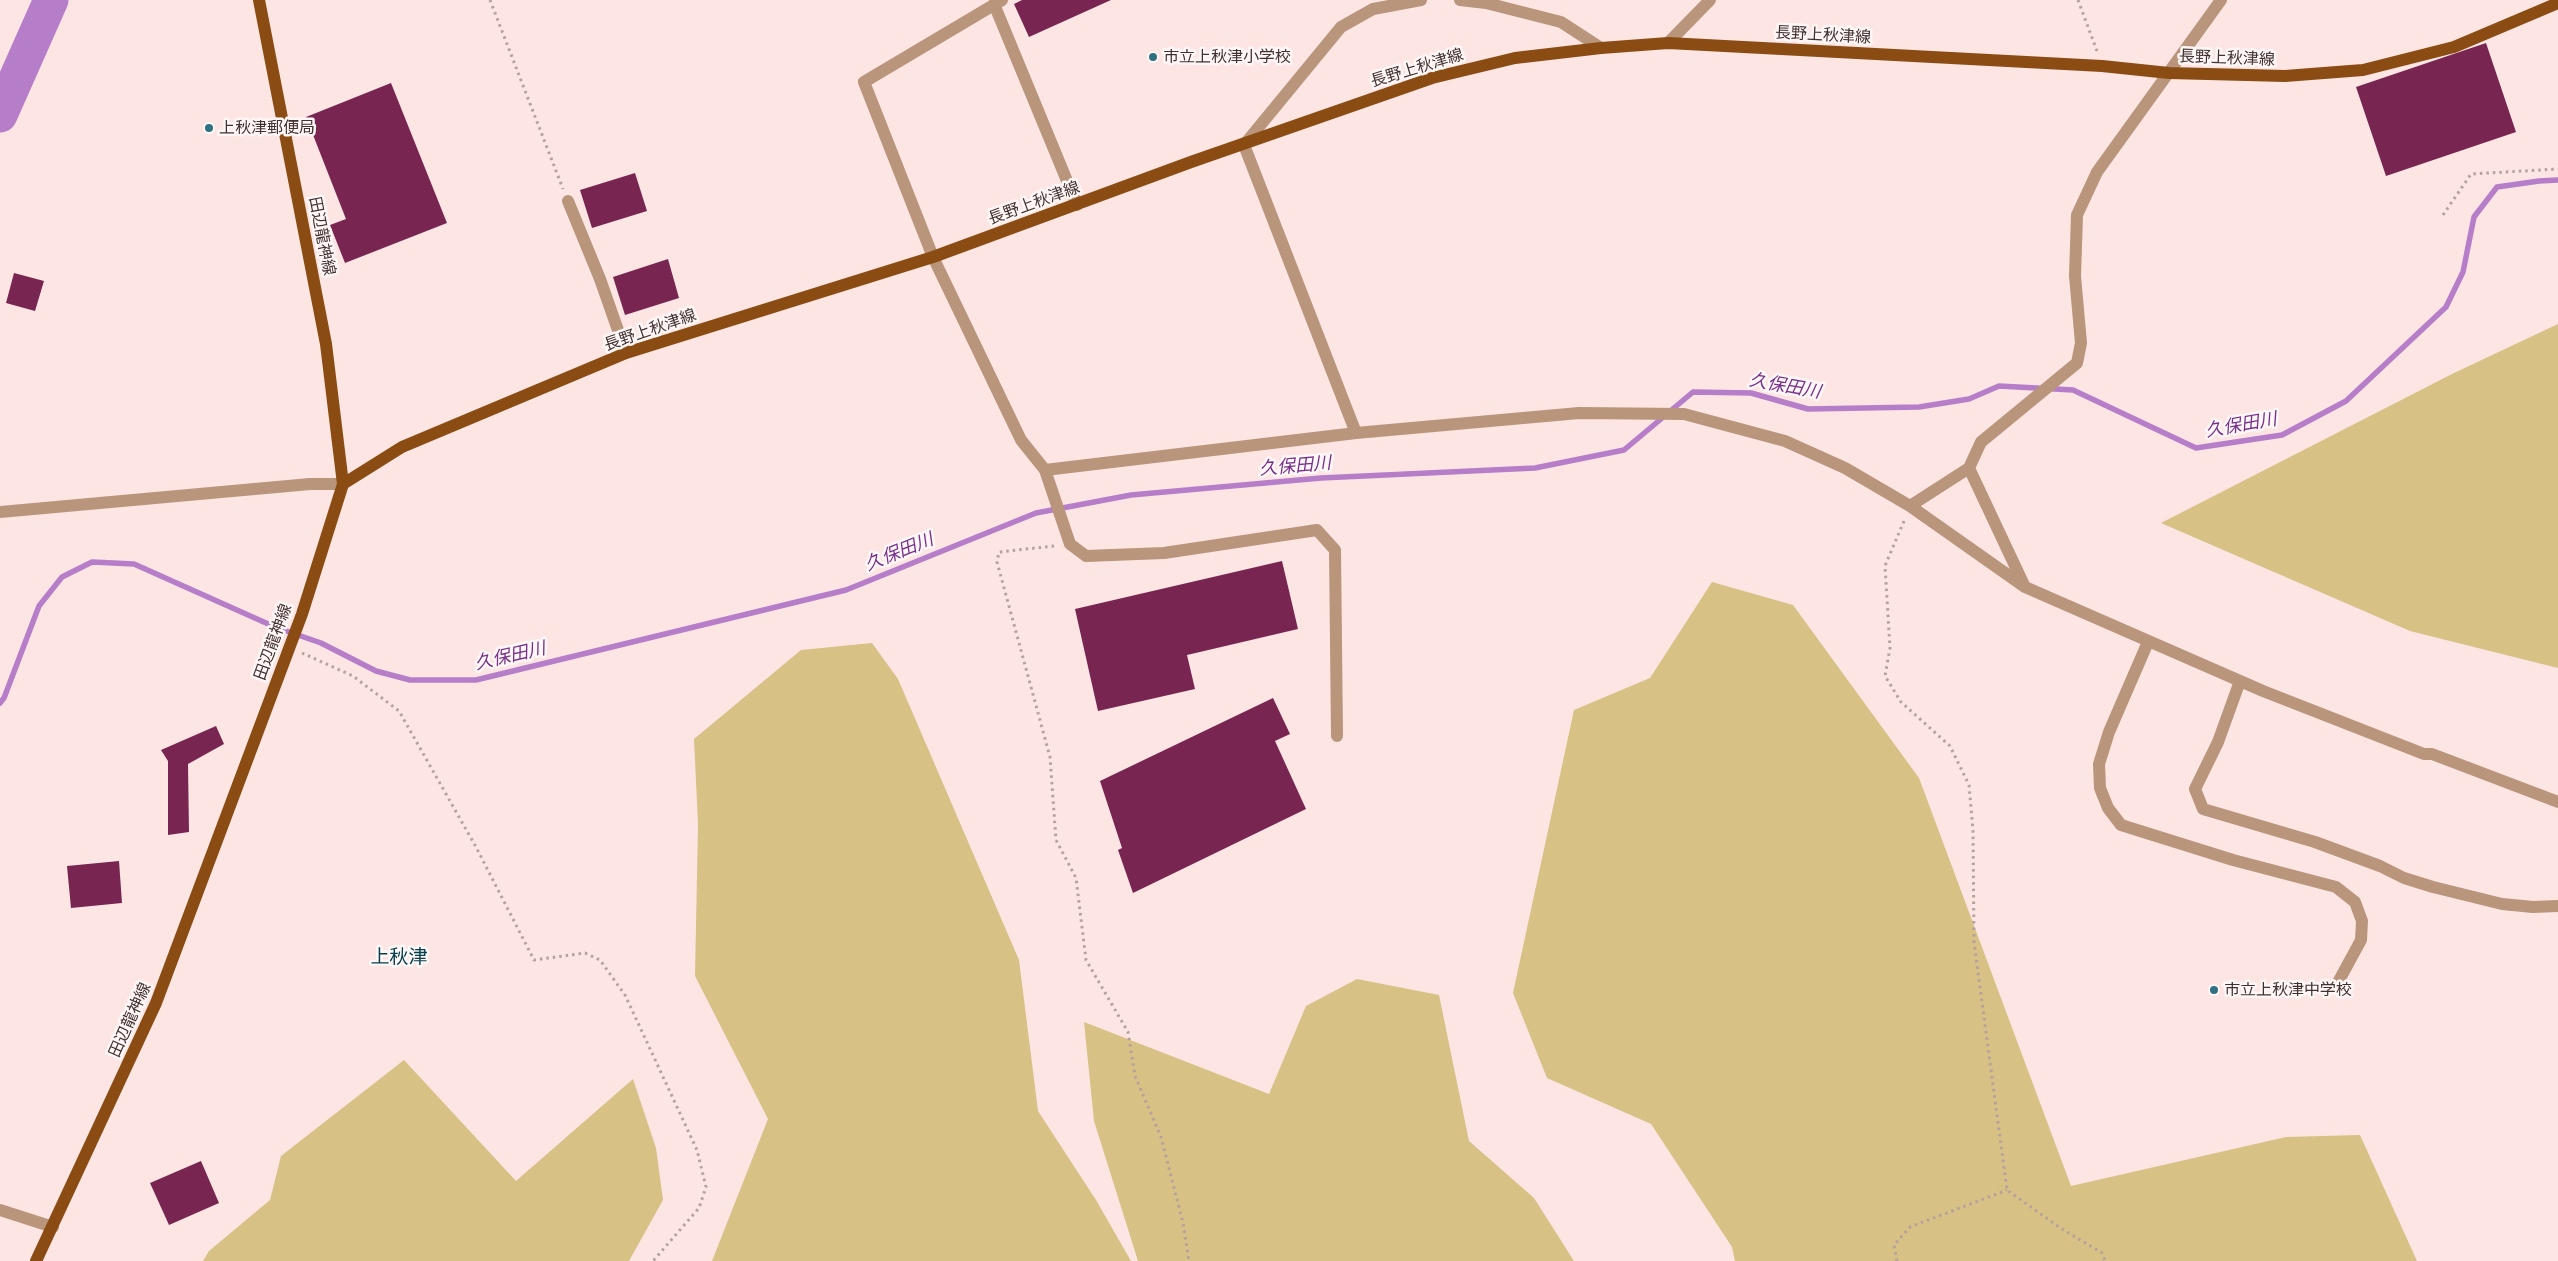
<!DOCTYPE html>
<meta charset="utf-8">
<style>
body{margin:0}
canvas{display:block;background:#fce5e3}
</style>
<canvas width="2558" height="1261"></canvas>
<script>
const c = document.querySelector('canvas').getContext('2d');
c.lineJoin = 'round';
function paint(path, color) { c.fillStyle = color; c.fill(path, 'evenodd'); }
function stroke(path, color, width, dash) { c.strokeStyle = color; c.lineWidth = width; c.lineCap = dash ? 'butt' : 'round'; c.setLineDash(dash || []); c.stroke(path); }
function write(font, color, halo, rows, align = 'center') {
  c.font = font + ' "Asap Condensed","Noto Sans JP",sans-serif'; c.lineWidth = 5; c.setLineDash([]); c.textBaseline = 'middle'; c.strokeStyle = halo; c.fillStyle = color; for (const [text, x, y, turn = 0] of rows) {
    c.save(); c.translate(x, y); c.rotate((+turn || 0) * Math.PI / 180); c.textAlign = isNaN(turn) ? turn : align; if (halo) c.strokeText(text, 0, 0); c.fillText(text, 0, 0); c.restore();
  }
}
paint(new Path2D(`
 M2558,324V668L2410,631L2161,523L2454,373Z
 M1712,582L1793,605L1919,778L2071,1186L2286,1137L2360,1135L2417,1261H1735L1732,1247L1651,1124L1547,1078L1513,993L1574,710L1650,678Z
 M872,643L898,679L1019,960L1038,1111L1096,1200L1131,1261H712L768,1119L695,976L698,824L694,739L801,650Z
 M1357,979L1439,995L1469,1141L1534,1198L1574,1261H1138L1094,1121L1084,1022L1269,1094L1306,1006Z
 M404,1060L516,1181L633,1079L656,1148L663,1200L629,1261H203L209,1251L270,1200L281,1156Z`), '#d7c185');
stroke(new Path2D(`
 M0,703L4,698L39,606L62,577L92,562L134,564L275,627L321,643L376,671L410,680H476L846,590L1036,513L1131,495L1321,478L1535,468L1624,450L1693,392L1751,393L1808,409L1919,407L1969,399L1999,386L2073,390L2196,448L2282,435L2346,401L2446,307L2463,272L2474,217L2497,187L2539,181L2558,180`), '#b67dc9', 5.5);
stroke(new Path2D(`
 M0,115L51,0`), '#b67dc9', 35);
paint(new Path2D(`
 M1022,0H1111L1029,37L1014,4Z
 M2486,43L2516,132L2386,176L2356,87Z
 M391,83L447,223L345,263L330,225L346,219L306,117Z
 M635,173L647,211L592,228L580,190Z
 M668,259L679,298L625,315L613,277Z
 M14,273L44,281L35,311L6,303Z
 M1282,561L1298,629L1187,655L1195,689L1098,711L1075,609Z
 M1273,698L1290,734L1275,741L1306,809L1133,893L1118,850L1122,848L1100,781Z
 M216,726L224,744L188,764L189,832L168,835V761L161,750Z
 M119,861L122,903L71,908L67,866Z
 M201,1161L219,1203L169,1225L150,1183Z`), '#782552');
stroke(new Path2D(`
 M490,0L563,189
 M2078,0L2097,51
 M2443,215L2471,174L2558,169
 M1904,521L1885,566L1890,648L1885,676L1901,702L1950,746L1969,785L1973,830L1974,942L2007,1190L2059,1227L2102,1253L2105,1261
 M1054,546L999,552L997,562L1050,757L1056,840L1076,878L1086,960L1128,1032L1135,1076L1161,1137L1183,1223L1189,1261
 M302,653L353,676L399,711L476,847L534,960L585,953L600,960L625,995L697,1150L706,1187L699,1208L653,1261
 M1897,1261L1894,1245L1910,1227L2007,1190`), '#b5a19f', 3, [2.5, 4]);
stroke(new Path2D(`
 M996,0L994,4L1077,205
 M1002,0L864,82L933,257L1021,440L1045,470L1070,544L1086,556L1164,553L1317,530L1335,550L1337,736
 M1460,0L1486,3L1561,22L1601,48
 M1668,43L1710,0
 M568,201L600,279L626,353
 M1356,433L1244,145L1341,27L1373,9L1421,0
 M1969,468L2024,585
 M1045,470L1356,433L1579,413L1684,414L1785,441L1845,468L1910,506L2025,587L2263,691L2424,754H2432L2558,802
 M1910,506L1969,468L1981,442L2077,363L2081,343L2075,276L2077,215L2097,172L2221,0
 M0,512L310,484H343
 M2148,642L2109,732L2099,764L2100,788L2108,808L2121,825L2233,860L2336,887L2355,902L2362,921L2361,940L2336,986
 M2240,681L2218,742L2195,789L2203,809L2315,842L2380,866L2404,878L2433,887L2502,904L2533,907L2558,906
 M0,1210L53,1227`), '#b9957b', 12);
stroke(new Path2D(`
 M343,484L402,447L626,353L933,257L1191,162L1432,78L1515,58L1601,48L1668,43L2102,66L2169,73L2285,76L2363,70L2454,47L2558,3
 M36,1261L156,1003L302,614L343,484L326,344L259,0`), '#8a4c12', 12);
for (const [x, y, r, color] of [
 [1153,57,5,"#2d7182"],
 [209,128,5,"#2d7182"],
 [2214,990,5,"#2d7182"]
]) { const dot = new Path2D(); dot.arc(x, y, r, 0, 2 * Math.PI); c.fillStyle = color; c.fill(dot); stroke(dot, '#fef7f6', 2); }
write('16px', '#413231', '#fef7f6', [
 ["長野上秋津線",1823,35,3],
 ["長野上秋津線",2227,58,2],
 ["長野上秋津線",1417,68,-17],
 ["長野上秋津線",1034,203,-20],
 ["田辺龍神線",322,236,79],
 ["長野上秋津線",650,330,-19],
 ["田辺龍神線",273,642,-70],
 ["田辺龍神線",130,1020,-66]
]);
write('16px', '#413231', '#fef7f6', [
 ["市立上秋津小学校",1163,57],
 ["上秋津郵便局",219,128],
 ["市立上秋津中学校",2224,990]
], 'left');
write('italic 18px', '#77318d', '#fef7f6', [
 ["久保田川",1785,386,10],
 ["久保田川",2241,425,-10],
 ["久保田川",1295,466,-5],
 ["久保田川",899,552,-22],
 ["久保田川",510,656,-13]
]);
write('19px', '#04404e', '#fef7f6', [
 ["上秋津",399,957]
]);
</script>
